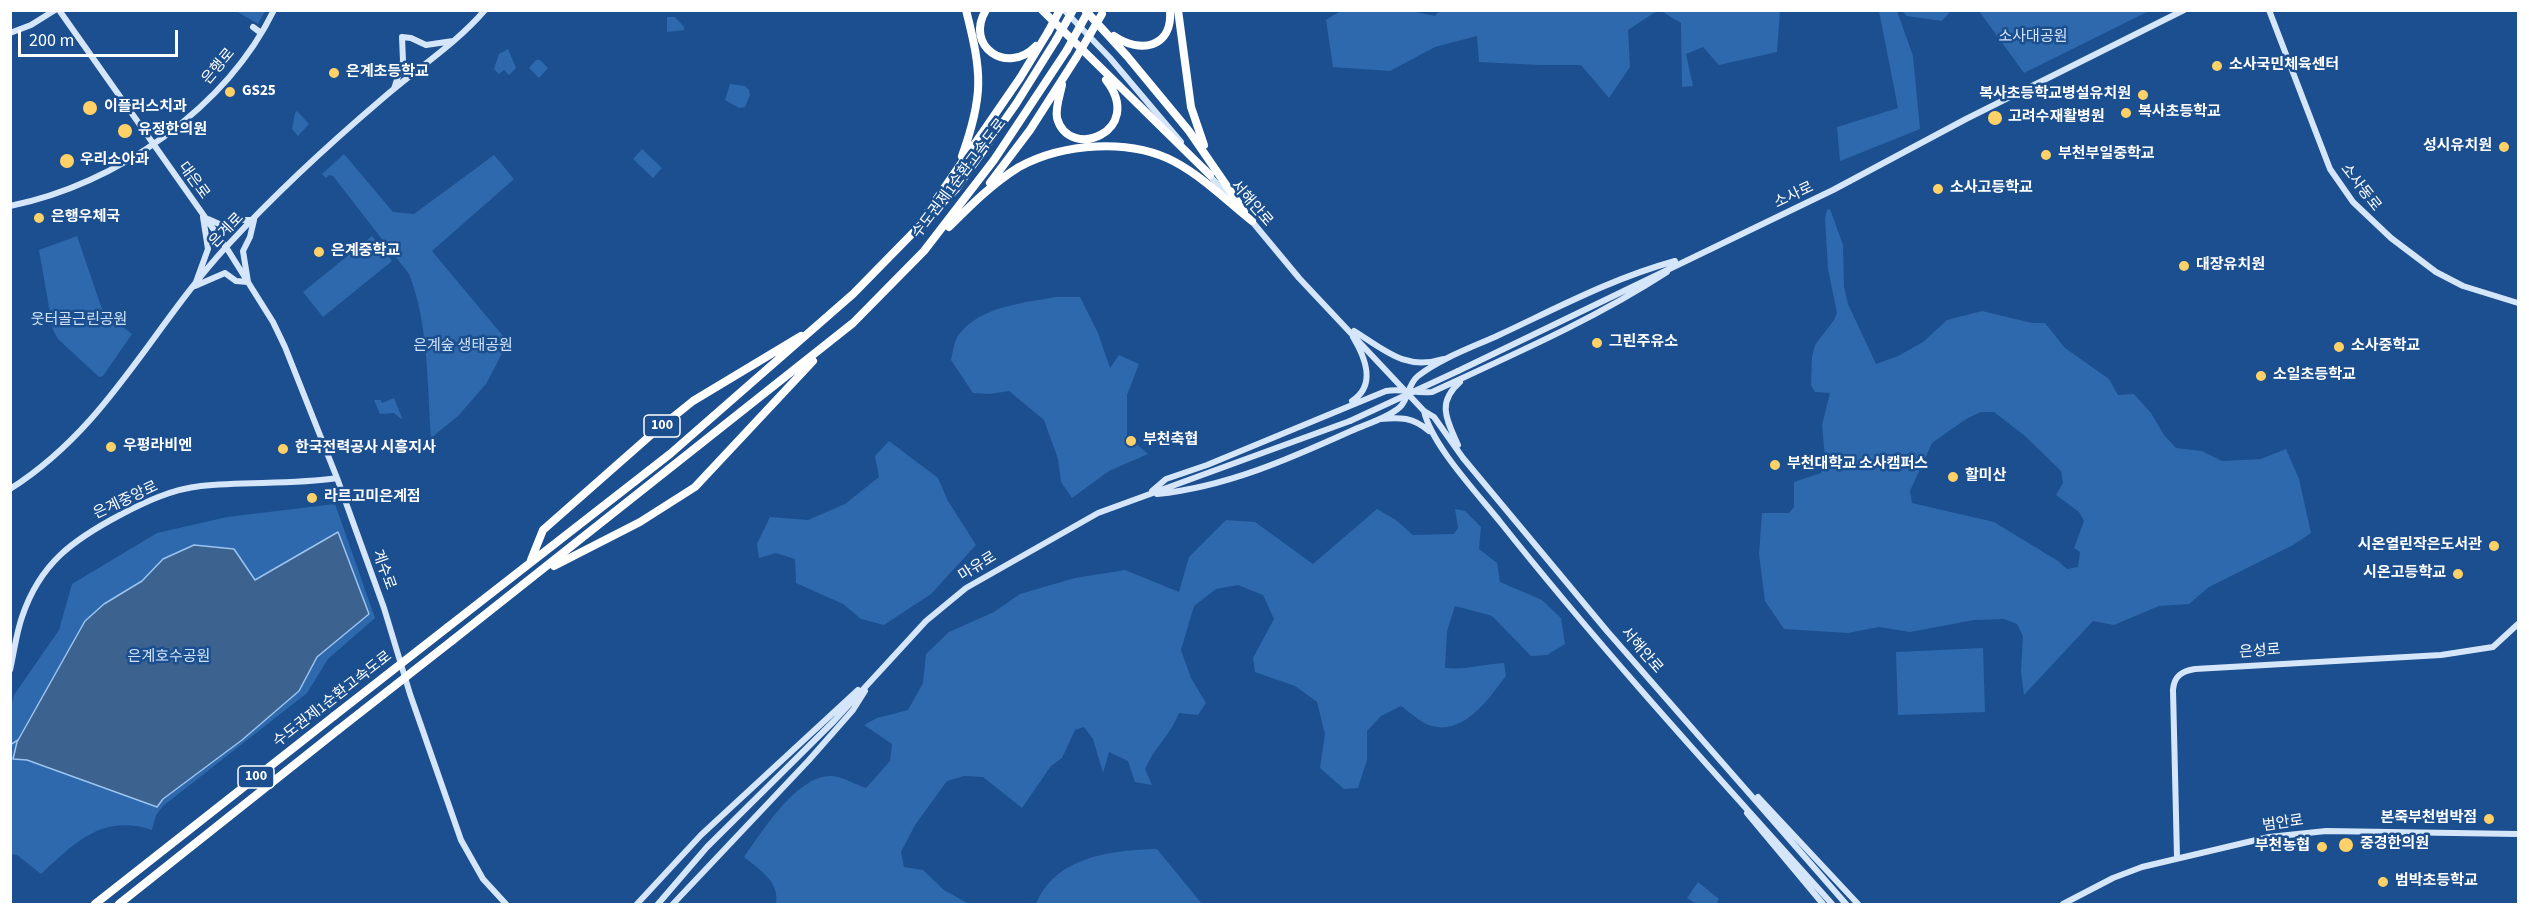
<!DOCTYPE html>
<meta charset="utf-8">
<style>
body{margin:0}
#map{position:relative;width:2529px;height:915px;overflow:hidden;background:#1b4f8f;font-family:"Source Sans 3",sans-serif}
canvas{display:block}
.frame{position:absolute;inset:0;border:12px solid #fff;pointer-events:none}
.scale{position:absolute;left:18px;top:30px;width:160px;height:27px;box-sizing:border-box;border:3px solid #fff;border-top:0;padding-left:8px;font-size:18px;line-height:21px;white-space:nowrap;color:#fff;-webkit-text-stroke:4px #1b4f8f;paint-order:stroke}
</style>
<div id="map">
<canvas width="2529" height="915"></canvas>
<div class="frame"></div>
<div class="scale">200 m</div>
</div>
<script>
const c = document.querySelector('canvas').getContext('2d');
c.lineJoin = 'round';
function paint(path, color) { c.fillStyle = color; c.fill(path, 'evenodd'); }
function stroke(path, color, width, dash) { c.strokeStyle = color; c.lineWidth = width; c.lineCap = dash ? 'butt' : 'round'; c.setLineDash(dash || []); c.stroke(path); }
function write(font, color, halo, rows, align = 'center') {
  c.font = font + ' "Source Sans 3","Noto Sans KR",sans-serif'; c.lineWidth = 5; c.setLineDash([]); c.textBaseline = 'middle'; c.strokeStyle = halo; c.fillStyle = color; for (const [text, x, y, turn = 0] of rows) {
    c.save(); c.translate(x, y); c.rotate((+turn || 0) * Math.PI / 180); c.textAlign = isNaN(turn) ? turn : align; if (halo) c.strokeText(text, 0, 0); c.fillText(text, 0, 0); c.restore();
  }
}
paint(new Path2D(`
 M1342,10L1411,11L1435,16L1440,10L1657,11L1628,30L1630,67L1609,98L1581,65H1539L1479,62L1477,36L1435,47L1390,71L1333,67L1326,20Z
 M236,11H265L258,24Z
 M1661,11H1780L1777,52L1719,65L1703,47L1686,54L1693,86L1682,87L1681,23Z
 M1879,11H1897L1913,56L1920,129L1840,161L1837,127L1898,108Z
 M1902,11H1951L1942,21L1907,16Z
 M1979,11H2149L2024,73Z
 M667,17H675L684,27V30L667,32Z
 M508,49L516,68L509,75L504,70L499,74L494,69L499,54Z
 M536,60H540L548,68L539,78L529,68Z
 M730,84L745,86L749,90L750,95L745,107L739,108L725,100Z
 M297,111L309,124L298,136L292,129L295,113Z
 M642,149L662,168L653,178L633,159Z
 M344,154L393,212L414,214L494,155L514,179L432,251L508,342L486,384L458,416L431,438C427,384 429,325 409,274L333,176L329,175L326,178L322,174Z
 M1830,209L1843,245L1844,287L1848,304L1876,364L1898,356L1923,342L1947,320L1982,311L2032,323H2045L2065,348L2109,379L2118,395L2134,394L2151,413L2164,435L2176,448L2202,451L2222,461L2261,459L2286,449L2299,479L2311,533L2293,545L2209,587L2189,604L2159,606L2114,625L2093,621L2024,695L2021,672L2023,636L2017,624L2004,619L1974,620L1910,632L1879,627L1848,633L1784,629L1765,601L1759,554L1762,513H1789L1794,507V482L1821,473L1825,457L1822,425L1830,393L1815,392L1811,385L1812,357L1815,345L1834,320L1837,313L1828,269L1825,218L1827,210ZM1981,412H1994L2025,436L2061,471L2063,483L2056,495L2079,512L2084,521L2074,548L2080,552L2078,567L2067,569L2058,561L1994,522L1912,503L1910,491L1932,443L1966,419Z
 M77,236L103,312L132,334L103,376L99,377L58,339L53,330L39,250Z
 M372,236L392,261L323,317L303,292Z
 M1056,297H1080L1098,333L1110,368L1119,355L1139,364L1127,395V436L1148,454L1109,471L1072,498L1061,482L1058,459L1044,420L1009,391L990,394L973,393L951,360C953,352 954,339 960,333C982,306 1024,303 1056,297Z
 M394,398L402,418L401,419L394,413L380,414L374,400H381L382,403Z
 M889,441L938,478L948,501L976,545L931,594L884,625L861,619L843,604L796,583L795,559L776,553L759,558L757,544L770,517L808,520L845,504L879,477L875,456Z
 M335,504L375,618L328,659L307,693L163,806L156,815L152,830C102,814 76,842 41,874L17,855L11,854V708L14,695L59,630L72,584L157,533L227,517Z
 M1377,509L1396,520L1413,535L1454,534L1458,528L1455,509L1465,511L1481,527L1479,549L1497,563L1500,582L1542,600L1561,618L1565,644L1547,655L1531,656L1492,616L1455,606L1447,631L1445,668C1465,670 1484,664 1504,663L1506,676C1489,698 1465,735 1432,726C1422,724 1410,712 1401,706L1381,716L1367,731V760L1358,788L1344,789L1320,768L1325,734L1317,702L1295,686L1255,672L1253,658L1274,619L1263,595L1238,585L1216,589L1194,606L1181,650L1191,678L1206,703L1198,715L1179,713C1171,734 1154,748 1145,769L1152,785L1135,782L1128,761L1109,752L1103,773L1093,739L1084,727L1075,730L1062,758L1051,766L1022,808L983,777L964,776L947,781L915,825L901,852L904,867L923,870L944,890L969,904H776C780,882 760,870 744,857C762,832 797,775 831,776C842,776 856,785 866,788L890,761L892,744L864,725L877,718L908,710L923,683L926,654L949,632L994,612L1020,594L1075,578L1125,570L1179,592L1189,557L1226,520L1255,522L1313,564Z
 M1983,648L1985,712L1898,715L1896,652Z
 M1157,849L1202,904H1036C1055,857 1111,850 1157,849Z
 M1698,882L1719,899L1716,904H1696L1687,898Z`), '#2e69ad');
const water = new Path2D(`
 M338,532L369,614L317,657L299,691L242,740L163,799L157,807L27,760L13,759L17,742L85,621L104,604L142,581L163,559L194,545L234,549L255,580Z`);
paint(water, '#3c6290');
stroke(water, '#9cc4f0', 1.5);
stroke(new Path2D(`
 M10,745L18,740`), '#9cc4f0', 1.5);
stroke(new Path2D(`
 M59,10L226,247L273,322L285,347L337,478L384,608L410,694L461,840L483,879L506,904
 M1064,10L1110,58L1181,142
 M2269,10L2330,169L2353,202L2391,238L2436,272L2463,286L2518,303
 M253,27L261,33
 M10,33L31,25L55,10
 M394,89L403,61L402,37L411,38L426,45L453,41
 M1207,173L1233,201
 M10,206C116,185 226,108 274,10
 M1250,219L1299,278L1424,411L1434,417L1463,458L1607,631L1846,904
 M196,282L208,249L203,217
 M195,286L225,273L236,281L248,282L243,251L250,237L254,220H238L226,227L208,219
 M1354,331C1385,350 1405,371 1443,359
 M1458,371L1833,190L1966,119L2184,10
 M1352,401C1377,385 1365,357 1353,337
 M1424,411C1432,446 1478,494 1501,523C1606,655 1720,779 1832,904
 M1380,419C1400,417 1413,417 1429,431
 M1458,445C1447,420 1436,403 1460,382
 M10,489C108,427 151,328 227,246C275,194 328,145 382,99C416,69 455,45 485,10
 M1152,491L1166,479L1207,465L1386,391C1402,388 1416,394 1432,392C1512,355 1593,320 1667,272
 M1157,494C1226,487 1289,459 1351,431C1366,424 1388,418 1400,407C1409,399 1407,385 1418,376C1441,358 1473,347 1499,335C1557,308 1613,278 1675,261
 M10,670C14,653 16,634 22,617C40,563 73,540 120,515C145,502 172,489 201,486C246,481 292,485 337,478
 M1758,797L1858,904
 M1747,813L1823,904
 M2177,857L2173,690C2174,676 2182,671 2195,669L2441,655L2493,647L2518,624
 M637,904L701,835L858,690
 M658,904L707,847L834,721L926,621L966,588L1098,513L1350,421
 M673,904L809,760L853,710L865,691
 M2063,904L2113,878L2142,867L2269,837L2326,831L2518,834`), '#d6e6fa', 6);
stroke(new Path2D(`
 M986,10C964,46 1007,76 1036,46
 M1042,10L1210,175
 M1085,10L1127,56L1189,131L1244,211
 M1178,10L1191,107L1204,145
 M1114,36C1140,54 1173,48 1170,10
 M1062,85C1060,95 1055,108 1057,118C1069,162 1146,131 1106,80
 M962,156C984,95 982,73 966,10
 M990,183L1030,130L1076,58
 M927,213L1020,78L1048,32
 M949,227C971,205 993,183 1019,167C1063,143 1130,138 1175,162C1203,177 1227,201 1252,221
 M531,560L543,530L652,434L693,401L801,336
 M554,566L640,522L695,487L813,361
 M448,627L670,454L853,294L956,189L1016,104L1056,40
 M453,640L853,323L924,251L994,160L1067,50
 M95,904L334,716
 M119,904L338,730`), '#fff', 8);
stroke(new Path2D(`
 M1350,421L1458,371`), '#d6e6fa', 6);
stroke(new Path2D(`
 M1048,32L1060,10
 M1056,40L1073,10
 M1067,50L1089,10
 M1076,58L1102,14
 M334,716L448,627
 M338,730L453,640`), '#fff', 8);
for (const [x, y, r, color] of [
 [2217,66,6,"#ffd166"],
 [334,73,6,"#ffd166"],
 [230,92,6,"#ffd166"],
 [2143,95,6,"#ffd166"],
 [90,108,8,"#ffd166"],
 [2126,113,6,"#ffd166"],
 [1995,118,8,"#ffd166"],
 [125,131,8,"#ffd166"],
 [2504,147,6,"#ffd166"],
 [2046,155,6,"#ffd166"],
 [67,161,8,"#ffd166"],
 [1938,189,6,"#ffd166"],
 [39,218,6,"#ffd166"],
 [319,252,6,"#ffd166"],
 [2184,266,6,"#ffd166"],
 [1597,343,6,"#ffd166"],
 [2339,347,6,"#ffd166"],
 [2261,376,6,"#ffd166"],
 [1131,441,6,"#ffd166"],
 [111,447,6,"#ffd166"],
 [283,449,6,"#ffd166"],
 [1775,465,6,"#ffd166"],
 [1953,477,6,"#ffd166"],
 [312,498,6,"#ffd166"],
 [2494,546,6,"#ffd166"],
 [2458,574,6,"#ffd166"],
 [2489,819,6,"#ffd166"],
 [2346,845,8,"#ffd166"],
 [2322,847,6,"#ffd166"],
 [2383,882,6,"#ffd166"]
]) { const dot = new Path2D(); dot.arc(x, y, r, 0, 2 * Math.PI); c.fillStyle = color; c.fill(dot); stroke(dot, '#1b4f8f', 2); }
for (const [x, y, w] of [
 [662,426,36],
 [256,777,36]
]) { const box = new Path2D(); box.roundRect(x - w / 2, y - 11, w, 22, 4.5); c.fillStyle = '#1b4f8f'; c.fill(box); stroke(box, '#fff', 1.5); }
write('bold 14px', '#fff', null, [
 ["100",662,426],
 ["100",256,777]
]);
write('15px', '#cfe3fa', '#1b4f8f', [
 ["소사대공원",2033,38],
 ["웃터골근린공원",79,321],
 ["은계숲 생태공원",463,347],
 ["은계호수공원",169,658]
]);
write('bold 15px', '#fff', '#1b4f8f', [
 ["소사국민체육센터",2229,66],
 ["은계초등학교",346,73],
 ["GS25",242,92],
 ["복사초등학교병설유치원",2131,95,"right"],
 ["이플러스치과",104,108],
 ["복사초등학교",2138,113],
 ["고려수재활병원",2008,118],
 ["유정한의원",138,131],
 ["성시유치원",2492,147,"right"],
 ["부천부일중학교",2058,155],
 ["우리소아과",80,161],
 ["소사고등학교",1950,189],
 ["은행우체국",51,218],
 ["은계중학교",331,252],
 ["대장유치원",2196,266],
 ["그린주유소",1609,343],
 ["소사중학교",2351,347],
 ["소일초등학교",2273,376],
 ["부천축협",1143,441],
 ["우평라비엔",123,447],
 ["한국전력공사 시흥지사",295,449],
 ["부천대학교 소사캠퍼스",1787,465],
 ["할미산",1965,477],
 ["라르고미은계점",324,498],
 ["시온열린작은도서관",2482,546,"right"],
 ["시온고등학교",2446,574,"right"],
 ["본죽부천범박점",2477,819,"right"],
 ["중경한의원",2360,845],
 ["부천농협",2310,847,"right"],
 ["범박초등학교",2395,882]
], 'left');
write('15px', '#fff', '#1b4f8f', [
 ["은행로",219,67,-50],
 ["수도권제1순환고속도로",960,179,-53],
 ["대은로",193,181,54],
 ["소사동로",2360,188,52],
 ["소사로",1794,196,-25],
 ["서해안로",1251,204,49],
 ["은계로",227,231,-46],
 ["은계중앙로",126,501,-25],
 ["마유로",978,567,-32],
 ["계수로",383,570,70],
 ["서해안로",1641,651,49],
 ["은성로",2260,652,-4],
 ["수도권제1순환고속도로",333,700,-38],
 ["범안로",2283,824,-8]
]);
</script>
